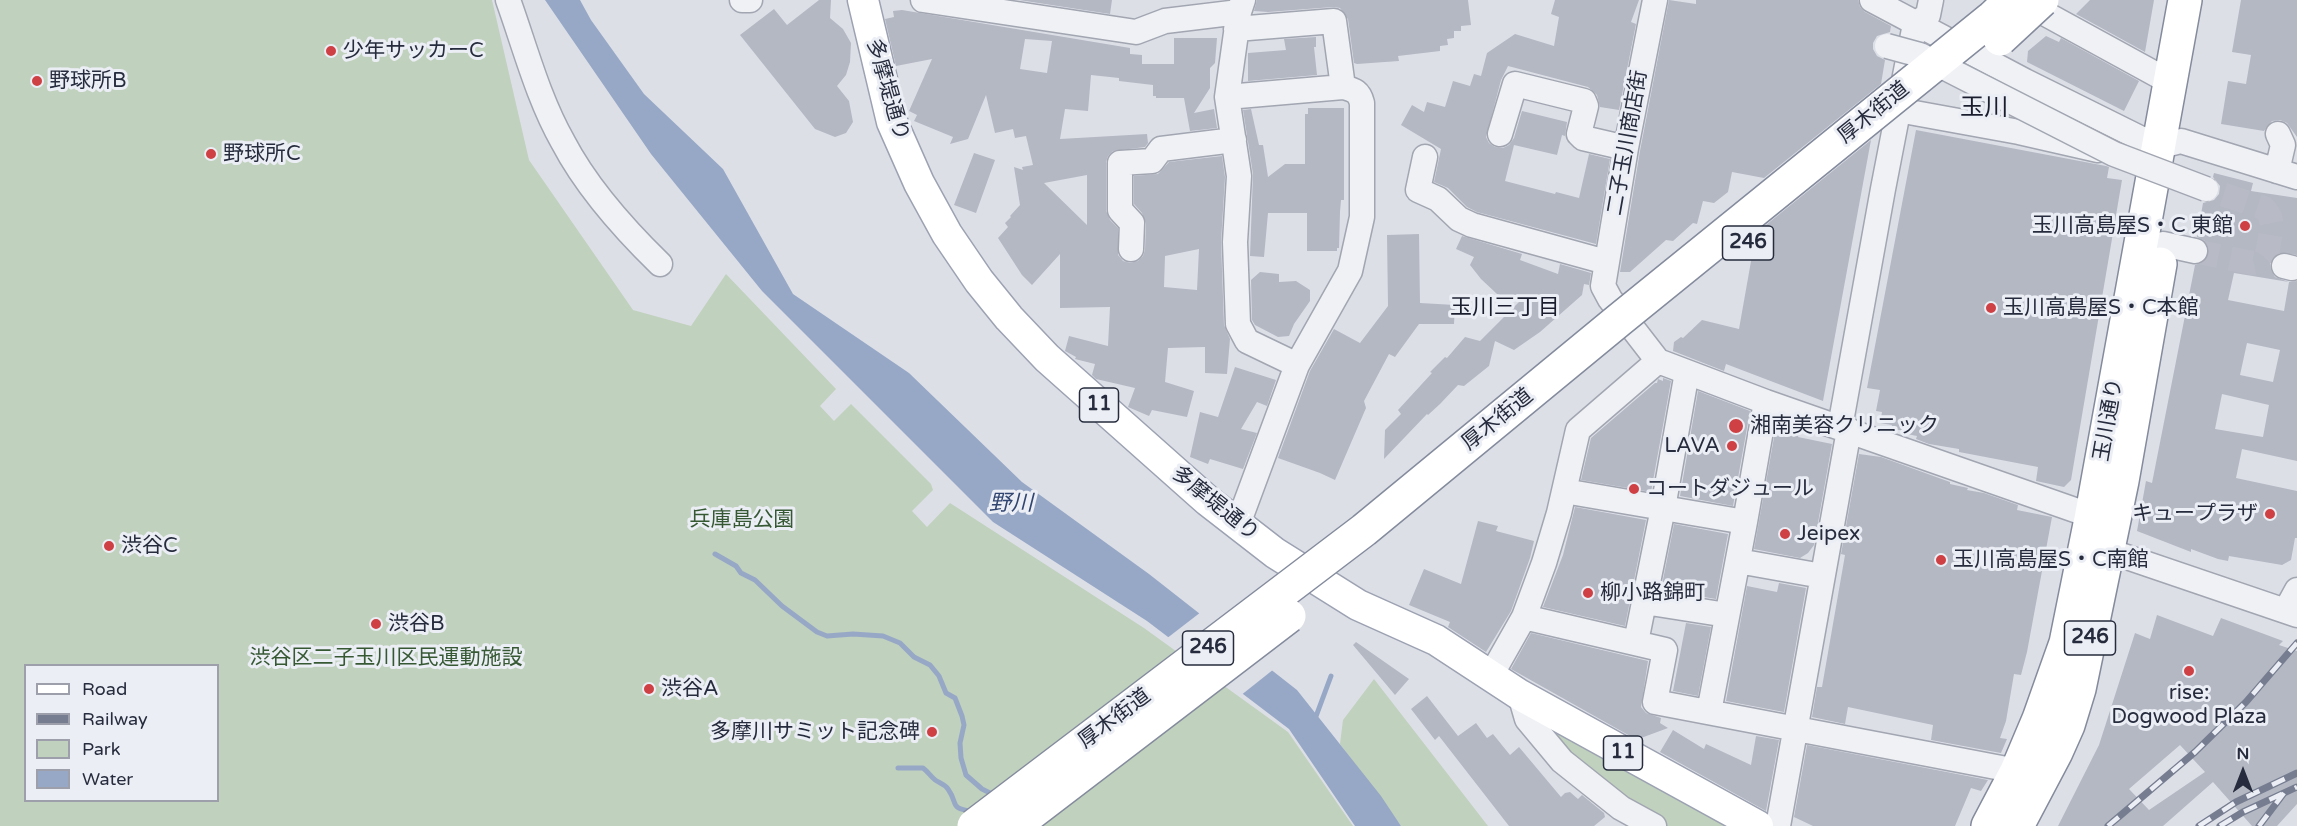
<!DOCTYPE html>
<meta charset="utf-8">
<style>
body{margin:0}
#map{position:relative;width:2297px;height:826px;overflow:hidden;background:#dddfe7;font-family:"Varela Round",sans-serif}
canvas{display:block}
.legend{position:absolute;left:24px;top:664px;width:195px;height:138px;box-sizing:border-box;background:#eceef5;border:2px solid #9da0ab;margin:0;padding:8px 10px;list-style:none;font-size:18px;color:#262c3d}
.legend li{display:flex;align-items:center;gap:12px;height:30px}
.legend b{width:30px;border:2px solid #9da0ab}
.north{position:absolute;left:2213px;top:742px;width:60px;height:60px;-webkit-text-stroke:4px #eceef5;paint-order:stroke;rotate:0deg;font-size:16px;font-weight:700;line-height:24px;text-align:center;color:#262c3d}
.north::after{content:'';display:block;margin:auto;width:21px;height:27px;background:#262c3d;clip-path:polygon(50% 0,100% 100%,50% 72%,0 100%)}
</style>
<div id="map">
<canvas width="2297" height="826"></canvas>
<ul class="legend">
<li><b style="height:8px;background:#fff"></b>Road</li>
<li><b style="height:8px;background:#767d90"></b>Railway</li>
<li><b style="height:16px;background:#c0d1be"></b>Park</li>
<li><b style="height:16px;background:#97a8c7"></b>Water</li>
</ul>
<div class="north">N</div>
</div>
<script>
const c = document.querySelector('canvas').getContext('2d');
c.lineJoin = 'round';
function paint(path, color) { c.fillStyle = color; c.fill(path, 'evenodd'); }
function stroke(path, color, width, dash) { c.strokeStyle = color; c.lineWidth = width; c.lineCap = dash ? 'butt' : 'round'; c.setLineDash(dash || []); c.stroke(path); }
function write(font, color, halo, rows, align = 'center') {
  c.font = font + ' "Varela Round","Noto Sans JP",sans-serif'; c.lineWidth = 6; c.setLineDash([]); c.textBaseline = 'middle'; c.strokeStyle = halo; c.fillStyle = color; for (const [text, x, y, turn = 0] of rows) {
    c.save(); c.translate(x, y); c.rotate((+turn || 0) * Math.PI / 180); c.textAlign = isNaN(turn) ? turn : align; if (halo) c.strokeText(text, 0, 0); c.fillText(text, 0, 0); c.restore();
  }
}
paint(new Path2D(`
 M0,0H492L529,160L633,310L691,326L726,274L836,389L820,406L834,421L851,404L931,484L933,490L912,511L927,527L950,503L1144,628L1288,732L1353,826H0ZM26,666H218V800H26Z
 M1374,679L1488,826H1401L1340,744L1343,720Z
 M1540,719L1735,826H1666L1580,770Z`), '#c0d1be');
paint(new Path2D(`
 M545,0H580L591,20L644,94L723,169L793,294L909,373L1022,482L1149,574L1297,690L1381,796L1401,826H1355L1289,729L1147,621L993,522L762,291L651,154Z`), '#97a8c7');
paint(new Path2D(`
 M1201,612L1274,669L1240,696L1166,639Z`), '#dddfe7');
stroke(new Path2D(`
 M715,554L736,566L741,573L755,580L782,606L817,632L827,636L853,634L883,636L900,643L914,657L930,665L939,676L946,693L955,698L962,716L964,725L960,743L961,758L966,775L982,789L994,795
 M1315,719L1331,676
 M898,768H923C927,771 929,774 933,778C937,783 944,783 948,789C960,806 947,807 974,812`), '#97a8c7', 5);
paint(new Path2D(`
 M819,0H831L830,18L843,29L851,43L850,62L846,75L837,86L849,101L853,122L846,133L835,137L815,129L740,35L774,9L787,25Z
 M1019,0H1112L1110,14Z
 M1257,0H1468L1471,25L1461,26V31H1454V38L1447,39L1448,45L1440,46V51L1398,56L1399,61L1357,64L1354,63L1348,19L1340,8L1333,7L1268,12L1254,11Z
 M1555,0H1639L1631,22L1636,24L1619,110L1600,107L1597,95L1588,87L1508,66L1501,80L1486,137L1489,143L1495,147L1503,148L1509,145L1514,138L1522,111L1567,122L1565,136L1562,135L1557,155L1514,145L1505,181L1555,194L1556,192L1579,198L1589,154L1610,159L1596,244L1477,212L1467,207L1448,188L1434,182L1441,149L1401,125L1412,105L1424,112L1427,102L1445,107L1453,81L1470,86L1474,74L1481,76L1487,53L1515,34L1554,46L1559,17L1551,14Z
 M1669,0L1696,4V0H1858L1860,7L1865,12L1891,26L1890,32L1877,36L1873,43V49L1877,56L1885,60L1881,84L1764,178L1732,172L1728,192L1714,203L1703,201L1697,224L1693,223L1673,241L1666,240L1630,272H1620L1640,151Z
 M2090,0H2154L2145,52L2076,14Z
 M2241,0H2297V137L2287,123L2280,120L2272,121L2264,131L2221,124L2228,81L2246,84L2251,55L2232,52Z
 M902,10L1130,48V54L1142,55V64H1174V38H1217L1215,63L1210,68V88L1194,113L1214,109L1217,128L1190,131L1184,98H1156V96H1153V85L1119,81V78L1091,75L1088,111L1065,109L1060,139L1147,134L1148,143L1145,147L1113,151L1108,156L1106,162V211L1110,220L1118,228V255L1123,261L1130,263L1138,261L1143,256L1145,250L1146,224L1142,213L1134,204V176L1158,174L1169,162L1222,156L1225,177L1221,242L1224,325L1230,339L1227,374L1205,373V347L1168,348L1165,382L1194,391L1187,417L1152,410L1149,416L1128,407L1135,388L1096,379L1092,375L1095,364L1075,359L1076,357L1065,351L1069,336L1108,346L1110,307L1060,308V254L1032,285L1022,275L998,238L1008,227L1005,223L1011,217L1010,216L1020,205L1014,167L1023,170L1022,167L1033,165L1026,136L1015,138L1013,129L995,133L986,95L968,139L950,144L953,137L914,121L917,115L909,111L932,59L896,66L885,19L894,17L893,11ZM1025,39L1052,41L1047,73L1020,69ZM1087,175V225L1044,183ZM1199,249L1197,290L1164,287L1165,256Z
 M2046,36L2059,42L2061,38L2139,81L2124,111L2027,62L2028,51Z
 M1316,37V47H1314L1317,75L1248,81V53L1286,50L1284,39Z
 M1308,108H1344V200H1341L1340,212L1339,248H1337V251H1307V213H1268L1264,257L1250,256L1253,174L1243,110L1251,109L1259,145H1263L1268,177L1285,164H1305V114H1308Z
 M1916,130L2106,166L2109,167L2107,178L2122,180L2071,480L2064,487L2036,481L2038,467L1959,452V449L1929,444L1916,439L1917,436L1907,434L1908,431L1891,429L1892,425L1880,423L1882,412L1876,411L1880,390L1867,388Z
 M1871,140L1823,401L1726,364L1724,371L1673,351L1674,342L1681,337L1683,338L1702,320L1739,329L1756,233Z
 M974,153L995,160L976,213L954,205Z
 M2214,173L2253,183L2251,191L2297,198V255L2280,253L2273,257L2270,263L2271,270L2275,277L2289,282L2297,281V461L2242,449L2236,478L2297,491V538H2295L2291,560L2282,565L2229,556L2228,561L2218,559L2191,549V552L2137,531L2146,481L2152,483L2195,265L2205,261L2209,253L2208,246L2205,241L2197,237L2203,203L2214,200L2219,194L2220,186L2213,177ZM2234,273L2289,282L2284,311L2228,300ZM2247,343L2280,350L2273,382L2240,375ZM2222,394L2269,405L2263,437L2215,429Z
 M1419,234L1420,303L1455,305L1454,324H1419L1395,357L1389,354L1364,401L1366,408L1335,480L1320,473L1278,458L1310,371L1334,329L1360,343L1388,306L1387,235Z
 M1462,236L1522,254L1520,260L1558,274L1560,264L1591,273L1589,285L1584,284L1582,295L1540,332L1514,350L1495,341L1489,366L1464,386L1458,385L1440,404L1428,415L1427,414L1384,459L1385,430L1401,414L1398,410L1432,373L1430,372L1445,357L1447,358L1465,337L1480,341L1520,301L1497,294L1481,279L1470,265L1474,257L1456,249Z
 M1260,272L1279,274V282L1296,281L1310,290V301L1294,324L1289,336L1278,337L1255,325L1252,320L1251,280Z
 M1235,367L1276,380L1267,406L1257,402L1241,429L1257,433L1243,469L1210,459L1208,464L1190,457L1200,412L1218,417Z
 M1663,378L1671,381L1651,492L1581,480L1591,438L1655,383H1657L1658,379L1663,381Z
 M1698,391L1750,411L1733,506L1680,496Z
 M1777,421L1800,429L1798,437L1832,444L1814,545L1808,553L1800,558L1754,549Z
 M1859,454L1881,457L1950,482V484L1968,488L1967,490L1984,493L2018,505L2017,510L2052,517L2027,652L2021,675L2014,674L2006,721L2000,738L2007,739L2001,753L1931,740L1933,725L1848,707L1845,724L1812,717L1817,687H1822L1845,555L1841,554Z
 M1575,507L1646,520L1625,626L1543,607L1563,555Z
 M1478,521L1498,526L1496,531L1534,541L1530,558L1511,611L1486,652L1448,627L1450,622L1409,605L1424,569L1461,584Z
 M1674,524L1728,534L1716,599L1692,595V593L1669,588L1668,591L1661,590Z
 M1779,583L1806,588L1784,712L1726,701L1747,586L1777,592Z
 M2157,615L2213,636L2221,618L2283,641L2279,645L2297,651V804L2277,826H2252L2213,782L2163,826H2058L2099,745L2135,633L2150,639ZM2180,745L2205,772L2149,810L2129,789Z
 M1686,623L1711,627L1698,696L1673,691Z
 M1531,633L1648,661L1641,707L1646,713L1661,718L1660,723L1668,728L1641,738L1630,736L1511,669Z
 M1356,642L1409,679L1395,695L1353,645Z
 M1427,696L1458,736L1476,723L1487,738L1493,734L1510,755L1519,747L1561,797L1565,793L1570,792L1578,799L1582,795L1604,813L1605,817L1594,826H1509L1439,736L1435,740L1411,709Z
 M1673,730L1704,749L1706,744L1751,765L1756,736L1779,740L1766,811L1660,752Z
 M1807,745L1988,780L1981,791L1971,788L1955,826H1813L1794,817Z`), '#b4b8c3');
stroke(new Path2D(`
 M2195,251L2252,263L2261,261L2267,254L2272,226L2270,216L2264,208L2206,189`), '#b8bbc5', 24, [24, 12]);
const minor = new Path2D(`
 M508,0C525,47 538,98 563,142C587,188 623,228 660,264
 M742,0H750
 M923,0L1136,32L1165,21L1239,12
 M1655,0L1626,148L1603,286L1610,299L1658,361L1766,402L2092,516L2109,551L2297,615
 M1872,0L2025,81L2158,147L2181,141L2297,177
 M2022,1L2170,82
 M1236,29L1334,21L1343,87
 M1227,97L1239,176L1235,242L1238,324L1247,341L1297,365
 M1898,110L2019,132L2098,150
 M1500,134L1515,84L1584,101L1586,106L1579,134L1583,138L1626,148
 M1425,157L1418,190L1438,199L1459,219L1472,225L1606,262
 M2277,171L2283,145L2278,134
 M2163,244L2195,251
 M1131,249L1132,223L1120,210V163L1152,161L1161,149L1234,140
 M2284,266L2292,268
 M1840,427L1883,189L1915,24L1928,15L1931,0
 M1564,491L1745,522
 M1238,524L1297,365L1350,271L1362,217V103C1359,91 1354,90 1343,87L1227,97L1239,12L1243,0
 M1738,561L1822,576
 M1644,602L1727,615
 M2286,610L2297,590
 M1524,617L1665,650L1655,702L2017,771
 M1636,642L1663,508L1687,372
 M1490,677L1524,617L1544,563L1559,513L1578,430L1658,361
 M1520,695L1527,719L1562,761L1621,808L1654,826
 M1709,712L1745,522L1766,402
 M1778,826L1849,430`);
const major = new Path2D(`
 M863,0L892,122L919,183L947,234L979,281L1009,318L1047,358L1208,501L1275,553L1358,605L1436,640L1520,695L1758,826`);
const highway = new Path2D(`
 M1988,826L2017,771L2039,719L2066,643L2091,519L2185,0
 M2017,826L2056,752L2068,725L2079,689L2122,481L2160,264`);
stroke(minor, '#a2a6b1', 27);
stroke(major, '#9ca2b2', 33);
stroke(highway, '#848b9d', 36);
stroke(minor, '#eff1f5', 24);
stroke(major, '#fff', 30);
stroke(highway, '#fff', 33);
const rail = new Path2D(`
 M2108,826L2195,752L2246,702L2297,643
 M2199,826L2236,802L2297,773
 M2220,826L2243,812L2297,787
 M2259,826L2284,793`);
stroke(rail, '#767d90', 7);
stroke(rail, '#eceef5', 4.5, [14]);
const minorBridge = new Path2D(`
 M1887,46L1920,55L2114,154L2206,189`);
const highwayBridge = new Path2D(`
 M2000,39L2042,0
 M974,826L1364,530L1619,320L1993,17L2011,0
 M1014,826L1289,616`);
stroke(minorBridge, '#a2a6b1', 27, []);
stroke(highwayBridge, '#848b9d', 36, []);
stroke(minorBridge, '#eff1f5', 24);
stroke(highwayBridge, '#fff', 33);
for (const [x, y, r, color] of [
 [331,51,6,"#ce4043"],
 [37,81,6,"#ce4043"],
 [211,154,6,"#ce4043"],
 [2245,226,6,"#ce4043"],
 [1991,308,6,"#ce4043"],
 [1736,426,8,"#ce4043"],
 [1732,446,6,"#ce4043"],
 [1634,489,6,"#ce4043"],
 [2270,514,6,"#ce4043"],
 [1785,534,6,"#ce4043"],
 [109,546,6,"#ce4043"],
 [1941,560,6,"#ce4043"],
 [1588,593,6,"#ce4043"],
 [376,624,6,"#ce4043"],
 [2189,671,6,"#ce4043"],
 [649,689,6,"#ce4043"],
 [932,732,6,"#ce4043"]
]) { const dot = new Path2D(); dot.arc(x, y, r, 0, 2 * Math.PI); c.fillStyle = color; c.fill(dot); stroke(dot, '#eceef5', 2); }
for (const [x, y, w] of [
 [1748,243,51],
 [1099,405,39],
 [2090,638,51],
 [1208,648,51],
 [1623,753,39]
]) { const box = new Path2D(); box.roundRect(x - w / 2, y - 17, w, 34, 4.5); c.fillStyle = '#eceef5'; c.fill(box); stroke(box, '#262c3d', 1.5); }
write('bold 20px', '#262c3d', null, [
 ["246",1748,243],
 ["11",1099,405],
 ["246",2090,638],
 ["246",1208,648],
 ["11",1623,753]
]);
write('21px', '#262c3d', '#eceef5', [
 ["少年サッカーC",343,51],
 ["野球所B",49,81],
 ["野球所C",223,154],
 ["玉川高島屋S・C 東館",2233,226,"right"],
 ["玉川高島屋S・C本館",2003,308],
 ["湘南美容クリニック",1750,426],
 ["LAVA",1720,446,"right"],
 ["コートダジュール",1646,489],
 ["キュープラザ",2258,514,"right"],
 ["Jeipex",1797,534],
 ["渋谷C",121,546],
 ["玉川高島屋S・C南館",1953,560],
 ["柳小路錦町",1600,593],
 ["渋谷B",388,624],
 ["渋谷A",661,689],
 ["rise:",2189,693,"center"],
 ["Dogwood Plaza",2189,717,"center"],
 ["多摩川サミット記念碑",920,732,"right"]
], 'left');
write('21px', '#262c3d', '#eceef5', [
 ["多摩堤通り",887,90,74],
 ["厚木街道",1874,113,-39],
 ["二子玉川商店街",1628,143,-80],
 ["厚木街道",1498,420,-39],
 ["玉川通り",2109,420,-80],
 ["多摩堤通り",1215,504,39],
 ["厚木街道",1115,719,-37]
]);
write('21px', '#365934', '#eceef5', [
 ["兵庫島公園",742,520],
 ["渋谷区二子玉川区民運動施設",386,658]
]);
write('22px', '#191d2e', '#eceef5', [
 ["玉川三丁目",1505,308]
]);
write('italic 22px', '#314571', '#eceef5', [
 ["野川",1011,504]
]);
write('24px', '#191d2e', '#eceef5', [
 ["玉川",1984,109]
]);
</script>
